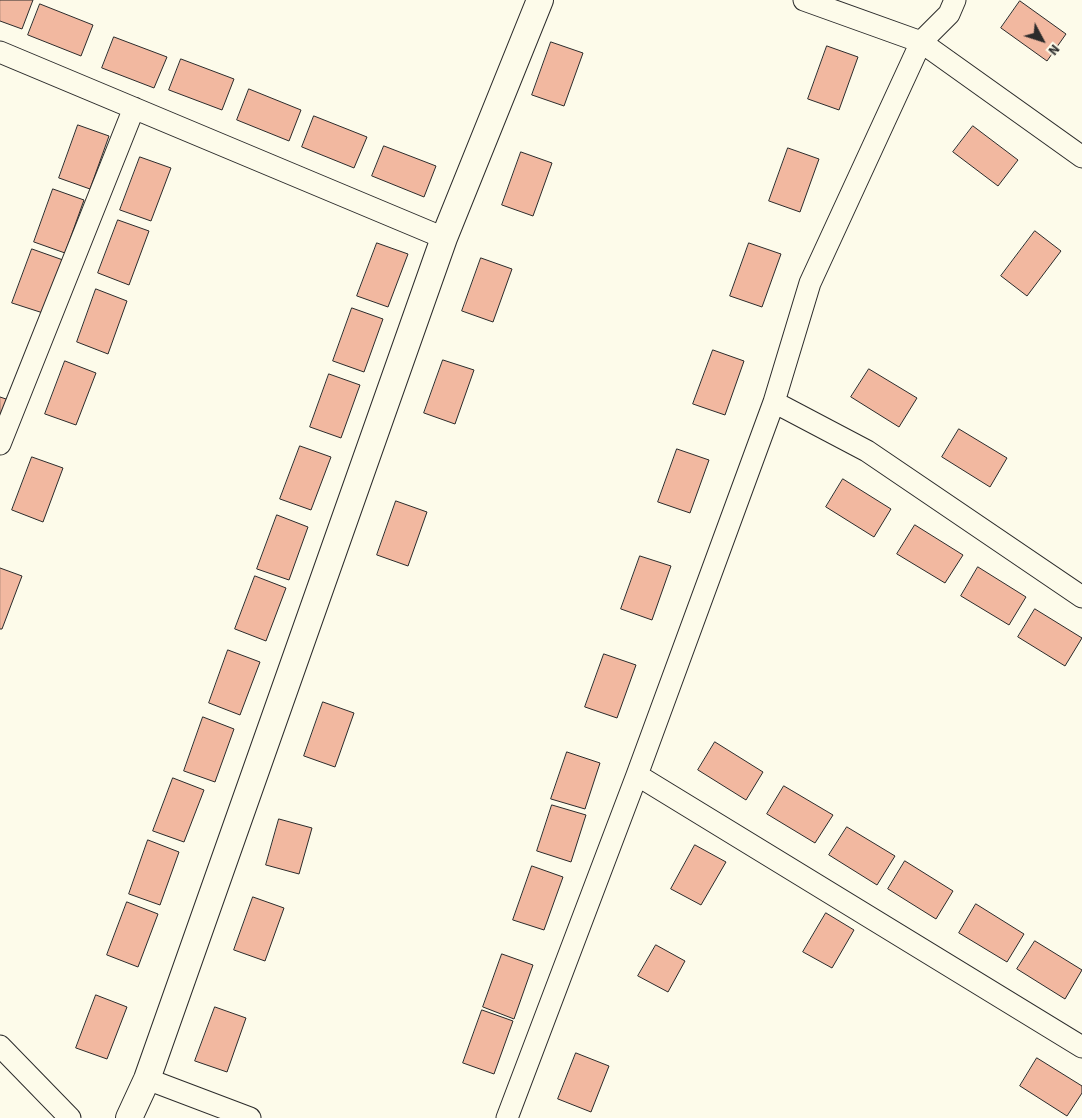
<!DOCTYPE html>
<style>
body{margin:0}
#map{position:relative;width:1082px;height:1118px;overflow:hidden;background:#fdfbea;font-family:"Source Sans 3",sans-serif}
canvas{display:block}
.north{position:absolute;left:1017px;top:15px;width:50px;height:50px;-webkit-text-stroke:4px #fdfbea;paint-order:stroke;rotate:130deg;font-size:14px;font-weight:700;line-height:20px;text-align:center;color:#2b2b2b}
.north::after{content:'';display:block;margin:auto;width:18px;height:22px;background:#2b2b2b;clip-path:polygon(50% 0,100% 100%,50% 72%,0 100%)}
</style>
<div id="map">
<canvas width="1082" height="1118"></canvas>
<div class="north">N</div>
</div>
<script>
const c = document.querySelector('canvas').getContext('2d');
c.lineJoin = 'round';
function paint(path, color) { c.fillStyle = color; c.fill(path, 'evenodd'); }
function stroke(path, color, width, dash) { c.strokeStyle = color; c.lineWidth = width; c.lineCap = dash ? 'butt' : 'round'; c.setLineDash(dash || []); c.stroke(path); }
const building = new Path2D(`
 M0,0H33L22,29L0,21Z
 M1020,1L1066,34L1047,61L1001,28Z
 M40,4L93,25L81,56L28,35Z
 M114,37L167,57L154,88L102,68Z
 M551,42L583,53L564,106L532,95Z
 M827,46L858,57L839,110L808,99Z
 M181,59L234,79L222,110L169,90Z
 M249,89L301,110L289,141L237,120Z
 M314,116L367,137L354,168L302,147Z
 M78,125L109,136L90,189L59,178Z
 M973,126L1018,160L998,186L953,152Z
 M384,146L436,166L424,197L372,176Z
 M788,148L819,159L800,212L769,201Z
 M521,152L552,163L533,216L502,205Z
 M140,157L171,168L151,221L120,210Z
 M53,189L84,200L65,253L34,242Z
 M118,220L149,231L129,285L98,273Z
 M1035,231L1061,251L1027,296L1001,276Z
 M377,243L408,254L388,307L357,296Z
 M749,243L781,254L762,307L730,296Z
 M32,249L63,260L43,313L12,303Z
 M481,258L512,269L493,322L462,311Z
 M96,289L127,301L108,354L77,342Z
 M352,308L383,319L364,372L333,361Z
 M713,350L744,361L725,415L693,404Z
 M443,360L474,370L455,424L424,413Z
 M65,361L96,373L76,425L45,414Z
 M869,369L917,398L899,427L851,397Z
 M329,374L360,385L341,438L310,427Z
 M0,397L9,400L0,426Z
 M959,429L1007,458L990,487L942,457Z
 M300,446L331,457L311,510L280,499Z
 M677,449L709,460L690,513L658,502Z
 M32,457L63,468L43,522L12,510Z
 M843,479L891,509L874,537L826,507Z
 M396,501L427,512L408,566L377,555Z
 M277,515L308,527L289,580L257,569Z
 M915,525L963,555L945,583L897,554Z
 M640,556L671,566L652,620L621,609Z
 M978,567L1026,597L1009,625L961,596Z
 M0,568L22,576L2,629H0Z
 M255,576L286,588L266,641L235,629Z
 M1035,609L1082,638L1065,666L1018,637Z
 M228,650L260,662L240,715L209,703Z
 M604,654L636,665L617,718L585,707Z
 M323,702L354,713L335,767L304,756Z
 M203,717L234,729L215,782L184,771Z
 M715,742L763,772L746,800L698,770Z
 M567,752L600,763L585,809L551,799Z
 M173,778L204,790L184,842L153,831Z
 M784,786L833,815L815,843L767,814Z
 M552,805L586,815L571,862L537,851Z
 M279,819L312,828L299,874L266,865Z
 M847,827L895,856L877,885L829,855Z
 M148,840L179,852L160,905L129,894Z
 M695,845L726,862L701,905L671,889Z
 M905,861L953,891L936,919L888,889Z
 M532,866L563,877L544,930L513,920Z
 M253,897L284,908L265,961L234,950Z
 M127,902L158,914L138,967L107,955Z
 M976,904L1024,934L1007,962L959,933Z
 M826,913L854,930L832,968L803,952Z
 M1035,941L1082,970L1065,999L1017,969Z
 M656,945L685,961L668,992L638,976Z
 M502,954L533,965L514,1019L483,1007Z
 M96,995L127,1007L107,1059L76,1048Z
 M215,1007L246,1018L227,1072L195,1061Z
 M482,1010L513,1021L494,1074L463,1063Z
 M576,1053L609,1066L591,1112L558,1099Z
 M1037,1058L1082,1086V1093L1067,1116L1020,1086Z`);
paint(building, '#f2b8a0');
stroke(building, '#2b2b2b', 1);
const minor = new Path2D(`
 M804,0L921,42L1082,157
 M0,52L444,238
 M774,402L867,451L1082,597
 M0,444L134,108
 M637,775L1082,1047
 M0,1046L70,1118
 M147,1079L250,1118
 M507,1118L637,775L774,402L810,283L921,42L949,14L955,0`);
const tertiary = new Path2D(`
 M129,1118L147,1079L444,238L540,0`);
stroke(minor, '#2b2b2b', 23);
stroke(tertiary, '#2b2b2b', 28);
stroke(minor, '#fdfbea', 21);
stroke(tertiary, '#fdfbea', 26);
</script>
